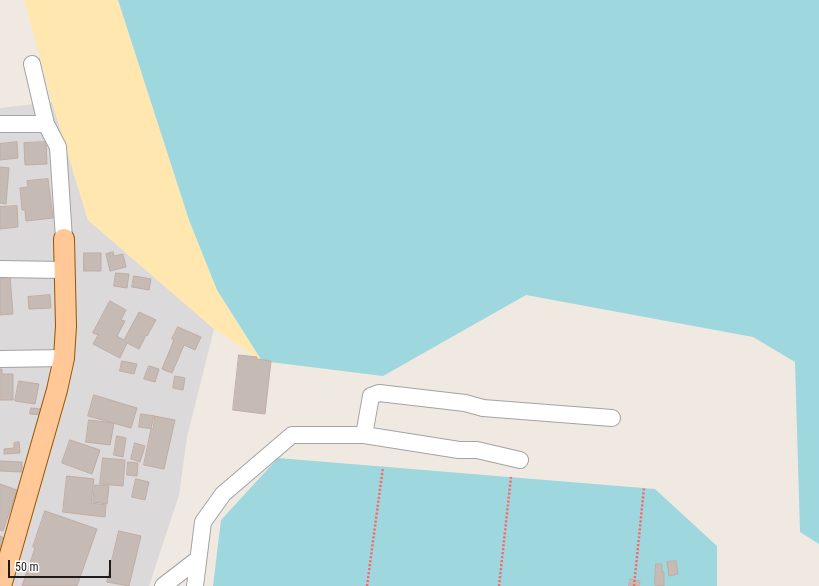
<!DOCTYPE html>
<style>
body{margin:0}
#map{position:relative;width:819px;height:586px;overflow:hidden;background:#efe9e1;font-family:"Roboto Condensed",sans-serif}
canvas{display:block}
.scale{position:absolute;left:8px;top:560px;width:103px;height:18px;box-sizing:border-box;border:2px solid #1c1c1c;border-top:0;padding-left:5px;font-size:12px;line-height:14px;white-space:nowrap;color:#1c1c1c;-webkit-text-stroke:3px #fff;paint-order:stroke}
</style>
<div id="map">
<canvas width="819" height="586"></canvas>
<div class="scale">50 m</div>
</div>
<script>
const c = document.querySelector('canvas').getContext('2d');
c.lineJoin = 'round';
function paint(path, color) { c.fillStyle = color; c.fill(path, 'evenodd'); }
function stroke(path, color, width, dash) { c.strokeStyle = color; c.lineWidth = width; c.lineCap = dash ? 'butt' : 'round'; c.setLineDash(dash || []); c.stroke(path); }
paint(new Path2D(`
 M52,102L88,220L214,329L187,437L179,495L149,586H0V108Z`), '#dbd9d9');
paint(new Path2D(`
 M24,0H118L189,220L217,290L262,361L214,329L88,220L52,102Z`), '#ffe7af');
paint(new Path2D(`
 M118,0H819V544L800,532L795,362L753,337L526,295L383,376L262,361L217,290L189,220Z
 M278,458L655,489L717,546V586H213L221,520Z`), '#9fd7df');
const building = new Path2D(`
 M17,142L18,158L0,160V144Z
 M46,142L47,164L25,165L24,143Z
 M0,167L9,168L6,204L0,203Z
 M48,179L53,218L26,221L25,210H22L20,188L28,187L27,181Z
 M17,206L18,227L0,229V207Z
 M113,252L114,256L123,254L126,267L110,271L106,254Z
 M84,253H101V271H84Z
 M116,273L129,274L127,288L114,286Z
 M10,276L13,314L0,315V277Z
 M134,276L151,279L149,290L132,287Z
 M50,295L51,308L29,309L28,297Z
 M110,301L126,310L121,320L125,321L117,336L124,340L139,312L156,320L147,336L146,335L139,349L127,343L120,358L93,344L98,335L93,333Z
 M178,327L201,337L195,350L184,345L172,373L162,369L174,340L172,339Z
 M239,355L257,357V359L271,361L265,414L233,410Z
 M122,361L137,364L134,374L120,371Z
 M149,366L159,369L155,382L144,379Z
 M0,369H2V374H13V400H0Z
 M175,376L185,378L183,390L173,388Z
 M19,381L39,384L35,404L15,401Z
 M94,395L137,408L131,428L88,416Z
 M31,408L43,409L42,415L30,414Z
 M141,414L155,416L153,429L139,427Z
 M154,416L175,420L164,469L144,465Z
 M89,420L114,423L110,445L86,442Z
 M117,436L126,438L123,457L114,455Z
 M70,440L100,450L92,474L62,463Z
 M19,442L20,453L4,454V449L14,448V443Z
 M135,443L145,446L140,462L131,459Z
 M103,458L125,460L123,486L100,484Z
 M0,461L22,462V472L0,471Z
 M128,462L138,463L137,476L127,475Z
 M67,476L94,479L91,503L106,505L105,517L63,512Z
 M136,479L149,482L145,500L132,497Z
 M0,484L17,490L3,531L0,530Z
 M95,485L109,486L107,504L93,502Z
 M45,511L97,529L77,586H22L35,548L33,547Z
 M119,531L141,536L129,586L107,582Z
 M0,536L10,541L0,562Z
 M676,561L678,574L669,576L667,562Z
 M656,564H662V572H664V586L655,585Z
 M630,579L640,581L639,586H629Z`);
paint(building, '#c6bab5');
stroke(building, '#c1ada3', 1);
const minor = new Path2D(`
 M32,64L46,124
 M0,124H46L58,147L64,239
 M0,269L64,270
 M0,359L64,358
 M364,435L371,396L379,393L465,403L483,408L612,418
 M163,586L198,559
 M195,586L203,522L223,494L292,435H364L459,450H477L520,460`);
const major = new Path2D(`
 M1,586L57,390L64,358L66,326L64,239`);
stroke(minor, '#a3a3a3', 18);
stroke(major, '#955600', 22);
stroke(new Path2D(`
 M367,586L383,467
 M499,586L511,477
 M634,586L644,488`), '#ff6362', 2.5, [2, 2]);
stroke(minor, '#fff', 16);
stroke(major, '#ffc896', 20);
</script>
